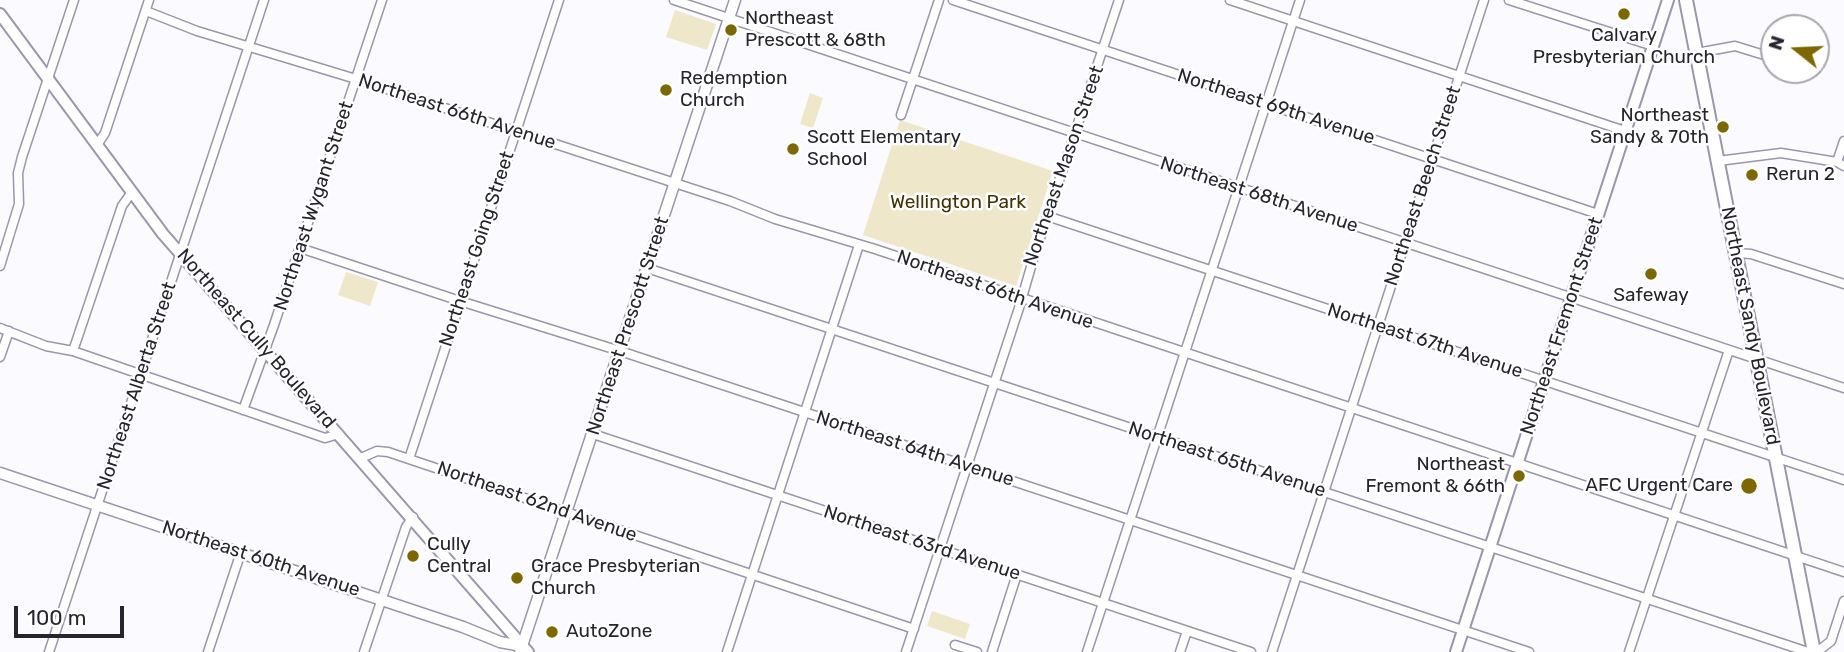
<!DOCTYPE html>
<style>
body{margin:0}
#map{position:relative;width:1844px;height:652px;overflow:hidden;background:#fbfaff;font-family:Rubik,sans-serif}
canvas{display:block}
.north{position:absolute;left:1760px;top:14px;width:70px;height:70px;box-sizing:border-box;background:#fff;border:2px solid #a8a7ab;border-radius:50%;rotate:288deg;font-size:19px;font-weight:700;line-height:28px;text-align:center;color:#26242d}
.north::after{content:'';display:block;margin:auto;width:24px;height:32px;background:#7d6800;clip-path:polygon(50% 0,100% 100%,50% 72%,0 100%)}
.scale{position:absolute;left:14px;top:606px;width:110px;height:32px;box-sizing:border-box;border:4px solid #26242d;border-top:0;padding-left:9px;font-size:21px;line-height:24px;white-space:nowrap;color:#26242d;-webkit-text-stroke:5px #fff;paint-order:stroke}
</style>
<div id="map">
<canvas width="1844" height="652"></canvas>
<div class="north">N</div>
<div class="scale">100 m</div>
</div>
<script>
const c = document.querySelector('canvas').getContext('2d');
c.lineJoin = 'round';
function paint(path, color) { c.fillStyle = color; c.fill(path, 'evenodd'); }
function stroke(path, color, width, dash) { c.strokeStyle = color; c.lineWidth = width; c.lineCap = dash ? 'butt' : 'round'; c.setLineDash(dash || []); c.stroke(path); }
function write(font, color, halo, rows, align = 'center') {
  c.font = font + ' Rubik,sans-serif'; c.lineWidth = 5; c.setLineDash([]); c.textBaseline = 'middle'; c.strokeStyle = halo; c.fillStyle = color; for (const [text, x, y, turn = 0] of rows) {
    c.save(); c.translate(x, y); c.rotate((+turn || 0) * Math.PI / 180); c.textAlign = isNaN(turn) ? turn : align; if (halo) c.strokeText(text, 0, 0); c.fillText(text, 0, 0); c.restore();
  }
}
paint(new Path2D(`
 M675,10L716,24L707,50L666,37Z
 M810,93L823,98L813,128L800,124Z
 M900,120L1053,171L1016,286L863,235Z
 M346,272L378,282L370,306L338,295Z
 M932,611L970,624L965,639L927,626Z`), '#eee7ca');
const minor = new Path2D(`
 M674,0L1844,388
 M953,0L1598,214
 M1230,0L1625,131
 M1509,0L1653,46
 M146,11L197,31L356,79L730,201L775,219L875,249L1844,572
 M1697,53L1735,46L1774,58
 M1810,70L1814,71
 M901,115L939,0
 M97,145L105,133L149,0
 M1718,161L1781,153L1837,162L1844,166
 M1837,162L1844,141
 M1047,216L1844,480
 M300,248L460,301L620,351L1529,652
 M1736,253L1751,254L1844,284
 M0,266L19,204L18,173L22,157L74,0
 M647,268L1808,652
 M0,328L46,346L73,351L325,438L339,434
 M73,351L122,206L132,192
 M0,357L9,331
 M243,410L274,325L382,0
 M593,434L1251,652
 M361,458L377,451L388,452L914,629
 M409,459L559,0
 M955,645L977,652
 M49,652L264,0
 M208,652L241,552
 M364,652L406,527L413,517
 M727,652L859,245
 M906,652L1019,308L1035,253L1119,0
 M992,652L1017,574
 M1087,652L1300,0
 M1180,652L1187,631
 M1272,652L1484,0
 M1629,652L1729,350
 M1817,652L1831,641L1844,601`);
const tertiary = new Path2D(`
 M0,473L463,627L500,642L522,646
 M520,652L735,0`);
const secondary = new Path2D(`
 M0,14L163,234L528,652
 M1456,652L1668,0`);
const primary = new Path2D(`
 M1686,0L1814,652`);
stroke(minor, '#9b96ac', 11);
stroke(tertiary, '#9b96ac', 13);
stroke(secondary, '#9b96ac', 14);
stroke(primary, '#9b96ac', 16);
stroke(minor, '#fff', 8);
stroke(tertiary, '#fff', 10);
stroke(secondary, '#fff', 10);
stroke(primary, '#fff', 12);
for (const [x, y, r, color] of [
 [1624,14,7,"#7d6800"],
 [731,30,7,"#7d6800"],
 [666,90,7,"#7d6800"],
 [1723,127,7,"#7d6800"],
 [793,149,7,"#7d6800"],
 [1752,175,7,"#7d6800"],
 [1651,274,7,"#7d6800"],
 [1519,476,7,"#7d6800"],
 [1749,486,9,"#7d6800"],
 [413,556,7,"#7d6800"],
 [517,578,7,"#7d6800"],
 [552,632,7,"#7d6800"]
]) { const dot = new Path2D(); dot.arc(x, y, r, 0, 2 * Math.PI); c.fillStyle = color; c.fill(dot); stroke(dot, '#fff', 2.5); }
write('19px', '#26242d', '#fff', [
 ["Northeast",745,19],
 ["Prescott & 68th",745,41],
 ["Calvary",1624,36,"center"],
 ["Presbyterian Church",1624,58,"center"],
 ["Redemption",680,79],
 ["Church",680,101],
 ["Northeast",1709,116,"right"],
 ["Sandy & 70th",1709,138,"right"],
 ["Scott Elementary",807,138],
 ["School",807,160],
 ["Rerun 2",1766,175],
 ["Safeway",1651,296,"center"],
 ["Northeast",1505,465,"right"],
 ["Fremont & 66th",1505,487,"right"],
 ["AFC Urgent Care",1733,486,"right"],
 ["Cully",427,545],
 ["Central",427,567],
 ["Grace Presbyterian",531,567],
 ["Church",531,589],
 ["AutoZone",566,632]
], 'left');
write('19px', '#26242d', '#fff', [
 ["Northeast 69th Avenue",1276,107,18],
 ["Northeast 66th Avenue",457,112,18],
 ["Northeast Mason Street",1064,166,-71],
 ["Northeast Beech Street",1423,186,-72],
 ["Northeast 68th Avenue",1259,195,18],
 ["Northeast Wygant Street",314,206,-72],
 ["Northeast Going Street",477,249,-72],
 ["Northeast 66th Avenue",995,290,19],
 ["Northeast Prescott Street",628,326,-72],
 ["Northeast Fremont Street",1562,326,-72],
 ["Northeast Sandy Boulevard",1750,326,79],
 ["Northeast Cully Boulevard",256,339,49],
 ["Northeast 67th Avenue",1425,341,18],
 ["Northeast Alberta Street",137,386,-72],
 ["Northeast 64th Avenue",915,449,18],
 ["Northeast 65th Avenue",1227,460,18],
 ["Northeast 62nd Avenue",537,502,19],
 ["Northeast 63rd Avenue",922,543,18],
 ["Northeast 60th Avenue",261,559,18]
]);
write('19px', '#3f3301', '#fff', [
 ["Wellington Park",958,203]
]);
</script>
